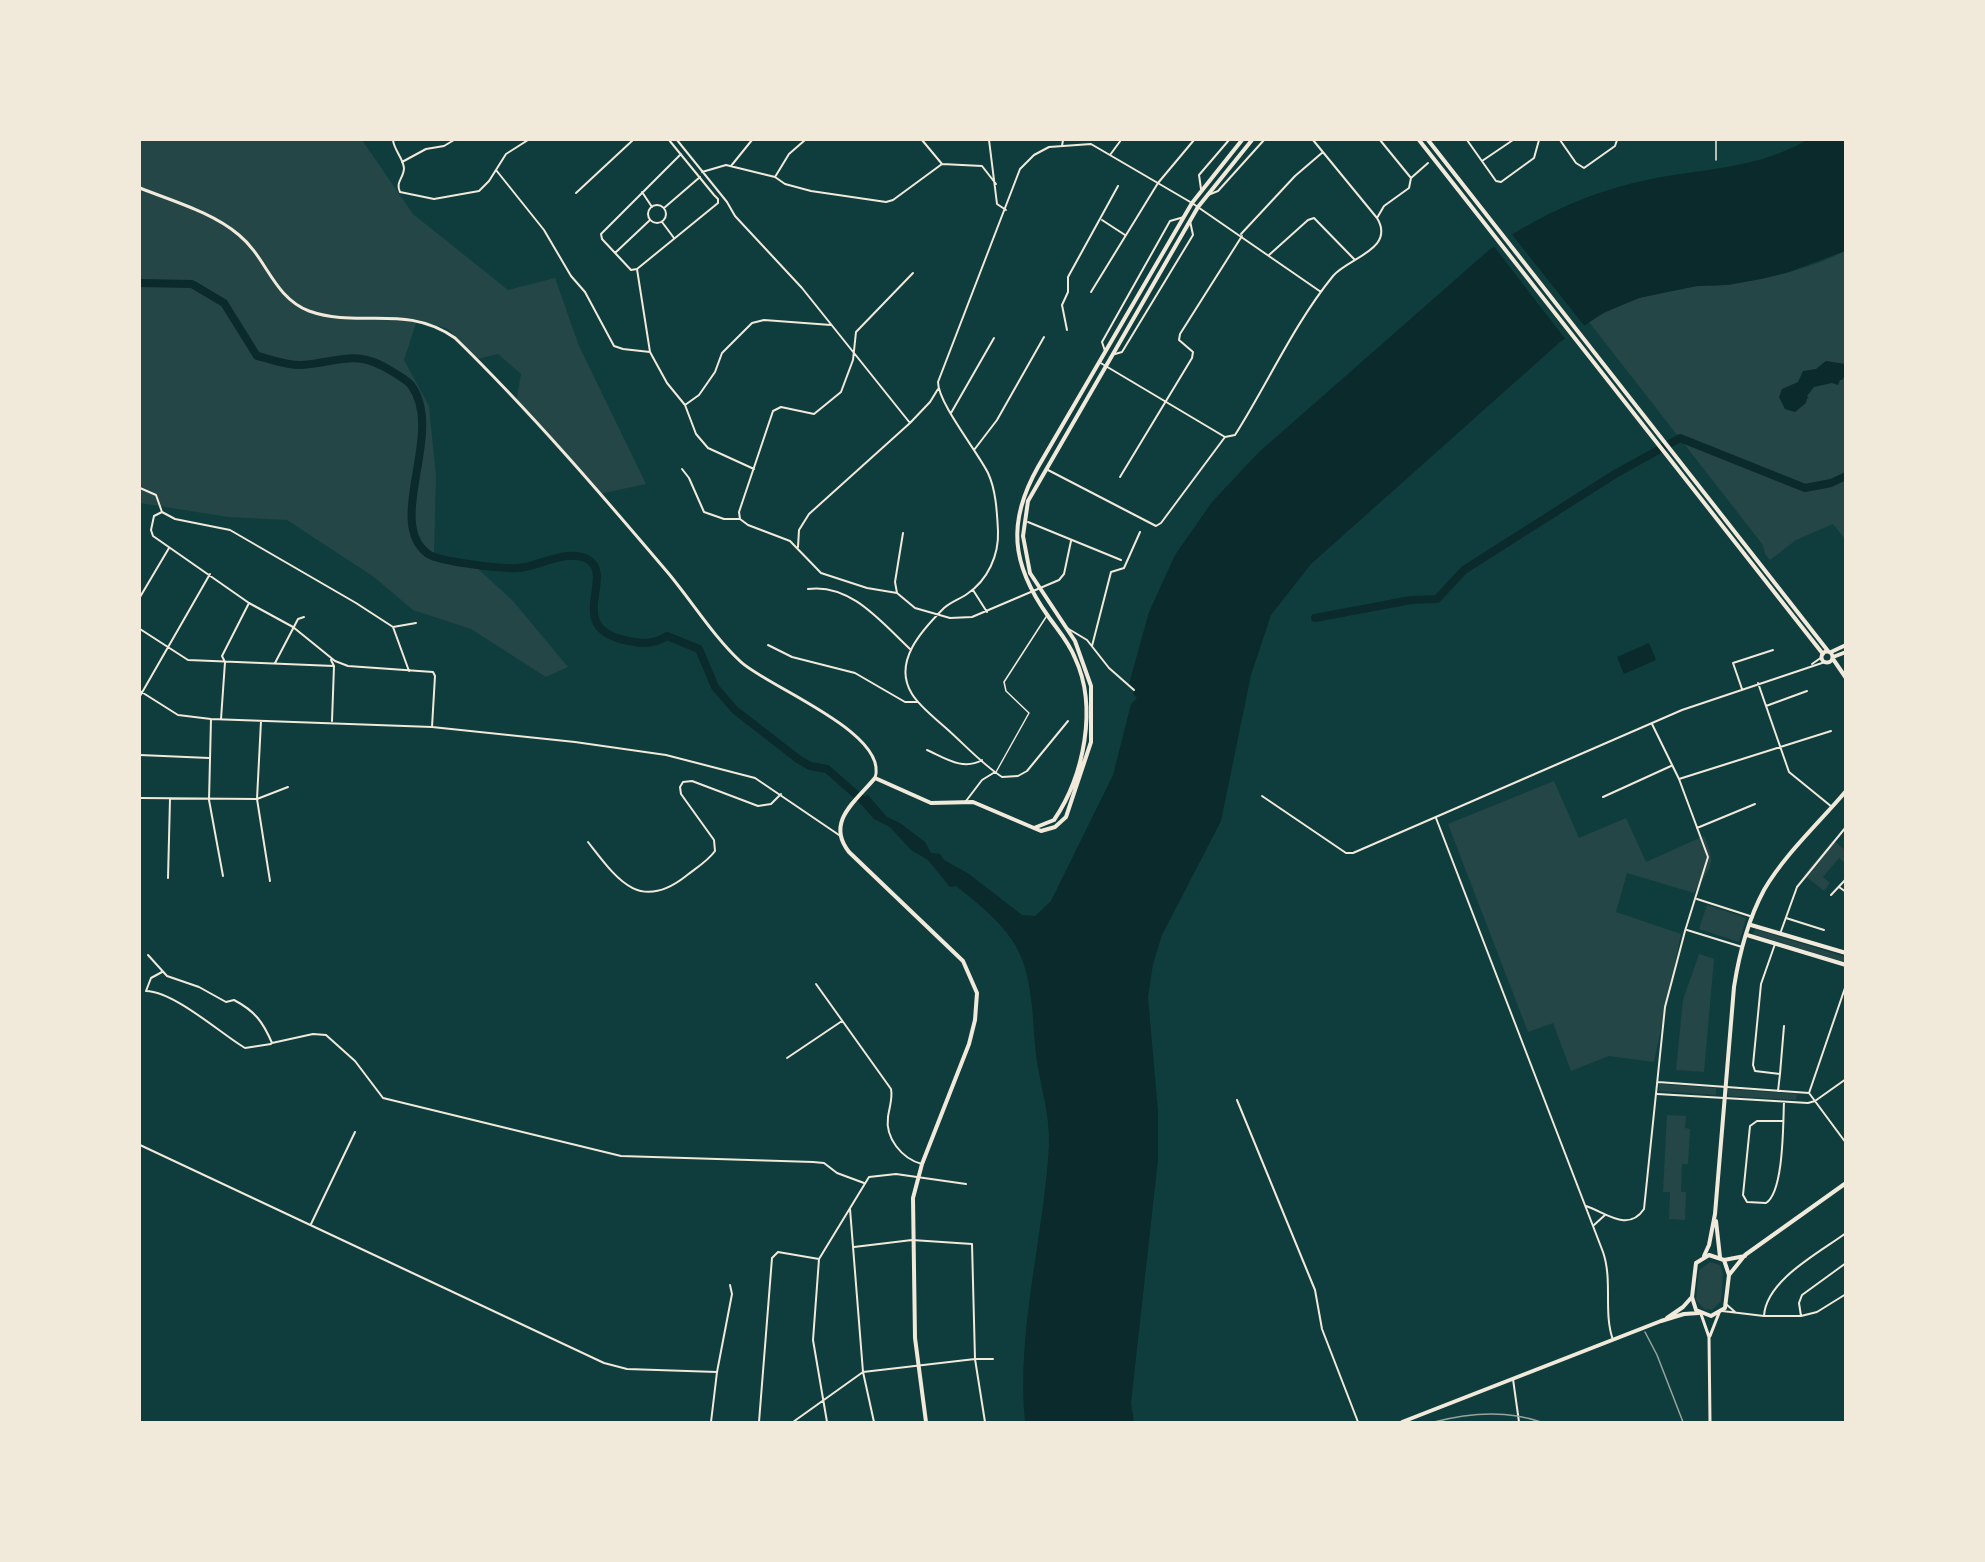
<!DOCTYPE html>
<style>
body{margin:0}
#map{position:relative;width:1985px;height:1562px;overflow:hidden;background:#0f3d3e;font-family:"DejaVu Sans",sans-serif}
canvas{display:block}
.frame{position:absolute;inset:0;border:141px solid #f1e9da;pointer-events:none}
</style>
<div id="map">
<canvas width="1985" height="1562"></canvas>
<div class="frame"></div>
</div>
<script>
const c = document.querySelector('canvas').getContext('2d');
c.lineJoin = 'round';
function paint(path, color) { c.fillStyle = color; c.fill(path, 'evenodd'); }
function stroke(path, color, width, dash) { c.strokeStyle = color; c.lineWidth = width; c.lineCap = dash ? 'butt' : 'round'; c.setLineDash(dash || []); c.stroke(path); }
paint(new Path2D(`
 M140,140H362L413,214L508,290L555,278L579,346L646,484L599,494L516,403L521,374L498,354L477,359L448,329L417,320L404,360L429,406L436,476L434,556L476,567L513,601L568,667L546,677L471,629L413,610L374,577L287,520L228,517L140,503Z
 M1845,251V539L1833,524L1796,540L1770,560L1765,554L1763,545L1589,322C1621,302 1660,289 1698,286C1709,285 1720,286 1730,284C1769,278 1811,269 1845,251Z
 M1554,781L1579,838L1626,818L1646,862L1704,836C1718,866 1710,867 1694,893L1627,873L1616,912L1681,934L1654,1062L1609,1056L1571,1071L1553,1023L1528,1032L1448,824Z
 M1833,840L1845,850V863L1839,858L1823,877L1830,883L1824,891L1804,875Z
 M1707,905L1746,918L1739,942L1699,929Z
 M1755,929L1845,957L1844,962L1753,934Z
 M1699,954L1714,959L1704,1072L1676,1070L1683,1000Z
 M1659,1084L1716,1088V1095L1659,1091Z
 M1728,1089L1797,1094L1796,1100L1728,1096Z
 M1667,1115L1686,1116L1685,1128L1690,1129L1688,1164H1682L1681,1192H1686L1685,1220L1669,1219L1670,1192H1663Z
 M1710,1262L1720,1265L1723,1273L1721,1301L1712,1310L1704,1309L1696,1300L1699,1270Z`), '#244646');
paint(new Path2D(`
 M1807,140H1845V251L1786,273L1761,279L1728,285L1697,286L1639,298L1603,313L1560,342L1311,564L1271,615L1251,675L1221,821L1162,935L1153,964L1148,997L1158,1111V1160L1131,1403L1134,1422H1025C1016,1332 1044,1236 1049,1145C1050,1114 1040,1085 1036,1055C1032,1017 1034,973 1012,940C997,918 976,902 956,886L950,887L928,860L911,850L890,827L874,819L860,803L867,794L887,817L900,823L925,842L931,853L940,854L944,860L969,874L1022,915L1035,916L1051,901L1113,775L1131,704L1137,698L1133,694L1135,689L1129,684L1149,612L1175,555L1212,502L1258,453L1489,250C1540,214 1594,190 1656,178C1709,168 1759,168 1807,140Z
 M1826,361L1845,364V376L1842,380H1840L1838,385L1832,383L1814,387L1807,396L1809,399L1807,398L1806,403L1795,412L1785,409L1779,397L1782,389L1798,382L1803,371L1816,369Z
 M1649,643L1656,660L1624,674L1617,657Z`), '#0a2a2b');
paint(new Path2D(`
 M1510,232L1586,328L1567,341L1492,244Z`), '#0f3d3e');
stroke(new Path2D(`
 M140,283L192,284L224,303L257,356C271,359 288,366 302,365C341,362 356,348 393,372C399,376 407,380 411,385C446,432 384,522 428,554C440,562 503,569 518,568C538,567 569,547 589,560C615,578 563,629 629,641C645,644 654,644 667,636L699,649L715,687L735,710L798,759L810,766L827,769L869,806
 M1315,618L1411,600L1437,599L1464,570L1615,474L1680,438L1805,488L1831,483L1846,476`), '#0a2a2b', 8);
stroke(new Path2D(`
 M1716,140V160
 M996,772L1029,713L1006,691L1004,682L1046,617`), '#f1e9da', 1.5);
stroke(new Path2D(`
 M393,140C394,150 403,158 404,168C404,178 395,182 400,192L434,199L479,191L489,181L506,154L528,140
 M669,140L714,195L718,199V203L637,269L631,270L602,239L601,234L681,154
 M677,140L727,202L735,216L802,288L910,423
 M922,140L942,164
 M989,140L997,204L1006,210
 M1380,140L1411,178
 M1467,140L1496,181L1501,182L1534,158L1539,140
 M1560,140L1576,163L1584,168L1615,146L1617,140
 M1062,146L1063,140
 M1110,155L1121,140
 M1482,161L1513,140
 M402,162L426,149L444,146L454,140
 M731,166L752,140
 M496,170L544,230L571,276L585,292L614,346L623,349L650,352
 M702,172L726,165L775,177L785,184L811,191L886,202L893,200L942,164L982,166L996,184
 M775,177L789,154L805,140
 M1201,189L1199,175L1229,140
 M642,192L652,207
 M576,193L633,140
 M1208,195L1218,191L1264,140
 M648 214a9 9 0 1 1 18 0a9 9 0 1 1-18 0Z
 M664,208L700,177
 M1377,218L1384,206L1409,188L1411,178L1428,163
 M1102,220L1125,235
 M662,222L674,238
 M1241,234L1295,176L1323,152
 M615,253L650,220
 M1269,255L1308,220L1314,218L1355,260
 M637,269L650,352L667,383L685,405L696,434L708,448L754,469
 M913,273L856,332L853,360L841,392L814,414L781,407L773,411L739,512L740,519L748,525L790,541L821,573L867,588L897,593L915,608L950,618L972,617L1059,580L1064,574L1071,541
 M1091,292L1158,183L1194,140
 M1067,330L1062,305L1068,292V277L1118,186
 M1105,351L1102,342L1170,221L1184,217
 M1115,354L1122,352L1193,235L1190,221
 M1099,362L1225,437
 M685,405L699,395L715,372L722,353L752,323L764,320L831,325
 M951,413L994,338
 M974,450L997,420L1044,337
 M682,469L689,478L704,512L724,519H740
 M1048,470L1156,526L1161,523L1225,437L1235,435C1268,383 1294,324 1333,276C1348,258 1396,249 1377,218L1313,140
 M1120,477L1192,358L1193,352L1179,340L1180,334L1242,236
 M140,488L156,495L162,512L175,519L230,530L356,603L393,627L409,671
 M162,512L154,516L151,530L153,536L249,603L293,627L335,661L348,666L433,672L435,676L432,727
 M1028,522L1121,560
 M798,547L799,530L809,514L910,423L930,402L938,389
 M808,589C851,583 882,623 911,650
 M973,590L987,612
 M897,593L895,582L903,533
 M140,597L169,548
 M393,627L416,623
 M1067,628L1087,640L1109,668L1134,690
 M140,629L188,660L334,666
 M768,645L792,657L855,673L905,702H918
 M1092,646L1111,572L1124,568L1140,532
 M331,660L334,666L332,721
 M275,663L298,619L304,617
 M1812,664L1822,657
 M1758,683L1789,772L1832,807
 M1742,689L1733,663L1773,650
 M140,691L178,715L211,719L432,727L575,742L666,755L755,778L839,835
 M140,696L210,574
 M1766,706L1807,691
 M211,719L209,800L223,876
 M221,719L225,662L222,656L249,603
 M261,721L257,799L270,881
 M1068,721L1027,771L1018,776L1002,777C982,764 965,745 947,729C935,718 920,707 912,694C892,662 922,630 944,608C951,602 960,599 967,594C988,580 999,555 998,531C997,512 996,490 988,473C977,451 938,403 938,382L1020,169L1034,155L1049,147L1091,144L1192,203L1321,292
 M927,750C945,758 963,771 982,760
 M140,755L209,758
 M1679,779L1831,731
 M1262,796L1346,853H1353L1682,710L1825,662
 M1603,797L1671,766
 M140,798L257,799L288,787
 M966,801L982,780L995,772
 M1436,818L1603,1252C1613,1281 1603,1312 1613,1340
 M1697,828L1755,804
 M588,842C617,879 639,913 686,876C696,868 708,861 715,851L714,840L681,794L680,787L683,782L692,781L758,806L771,804L781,794
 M168,878L170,799
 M1839,887L1846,892
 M1831,895L1846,879
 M1697,899L1753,917
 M1786,918L1824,930
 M1687,930L1742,947
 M1780,934L1797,887L1846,827
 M1775,944L1761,984L1753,1065L1755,1071L1780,1074L1778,1091
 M148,955L167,976L199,987L226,1002L234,1000C255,1011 263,1022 272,1043L313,1034L326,1035L355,1061L383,1098L621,1156L813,1162L824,1163L837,1173L864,1183
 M162,972L151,978L146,991C175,992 220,1033 245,1048L271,1044
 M816,984L891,1089C893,1099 889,1108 888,1117C885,1138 902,1159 922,1164
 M787,1058L842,1021
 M1780,1074L1784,1026
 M1658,1082L1809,1093
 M1809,1093L1846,985
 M1809,1093L1846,1143
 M1657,1094L1808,1103L1815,1101L1846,1079
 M1237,1100L1315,1290L1322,1329L1358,1422
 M1783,1121H1757L1750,1126L1743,1195L1747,1202L1766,1203C1784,1192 1783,1123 1784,1102
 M140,1145L604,1363L627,1369L717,1372
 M1586,1206C1605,1212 1628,1233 1644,1209L1665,1007L1685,931L1708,857L1679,779L1652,724
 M850,1209L863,1372L874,1422
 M311,1224L355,1132
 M1594,1225L1605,1215
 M854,1247L912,1240L972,1244L975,1359L985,1422
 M1846,1263L1802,1295L1799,1303L1801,1316L1817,1312L1846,1294
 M1726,1304L1735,1312
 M1722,1311L1764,1316H1800
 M1764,1316C1766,1280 1819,1253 1846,1233
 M1513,1379L1519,1422
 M711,1422L717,1372L732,1294L730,1285
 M759,1422L772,1258L778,1252L819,1259
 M793,1422L863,1372L975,1359H993
 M827,1422L813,1340L819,1259L869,1177L896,1174L966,1184`), '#f1e9da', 2);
stroke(new Path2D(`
 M140,188C172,201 212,212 239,235C267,258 273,297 309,311C359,329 405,303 455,338C531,412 601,494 669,574C693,603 714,637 741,662C768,687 890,733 875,778
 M1701,1314L1709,1337L1710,1422
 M1710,1336L1719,1313`), '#f1e9da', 3);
stroke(new Path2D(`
 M1419,140L1823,654
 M1428,140L1828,651
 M1821.5 657a5.5 5.5 0 1 1 11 0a5.5 5.5 0 1 1-11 0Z
 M1831,652L1846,645
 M1833,657L1846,652
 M1833,659L1846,678
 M1034,828L1054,820C1084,776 1098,707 1075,658C1069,642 1057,629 1048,616C1011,564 1007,522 1038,467L1192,203L1242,140
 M1751,925L1846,953
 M1747,935L1846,965
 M1716,1221L1720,1257
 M1704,1256L1709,1245L1715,1214L1734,987C1739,955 1749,918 1764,890C1785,854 1819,823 1846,791
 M926,1422L915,1338L913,1198L922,1164L969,1044L975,1020L977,993L963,961L849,852C825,822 856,801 875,778L931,803L973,802L1041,831L1055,827L1066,817L1091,742V686L1075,641L1030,573L1023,536L1028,501L1198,207L1252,140`), '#f1e9da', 4);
stroke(new Path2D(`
 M1709,1255L1724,1260L1729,1275L1725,1308L1711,1316L1696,1310L1692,1297L1696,1263Z
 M1724,1260L1745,1256
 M1729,1275L1745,1255L1846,1183
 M1667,1318L1683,1307L1691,1298
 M1402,1422L1661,1321L1684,1314L1699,1313`), '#f1e9da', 4);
stroke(new Path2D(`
 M1645,1332L1657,1355L1683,1422
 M1434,1422C1468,1413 1507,1410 1541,1422`), '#97a49c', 1.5);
</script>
